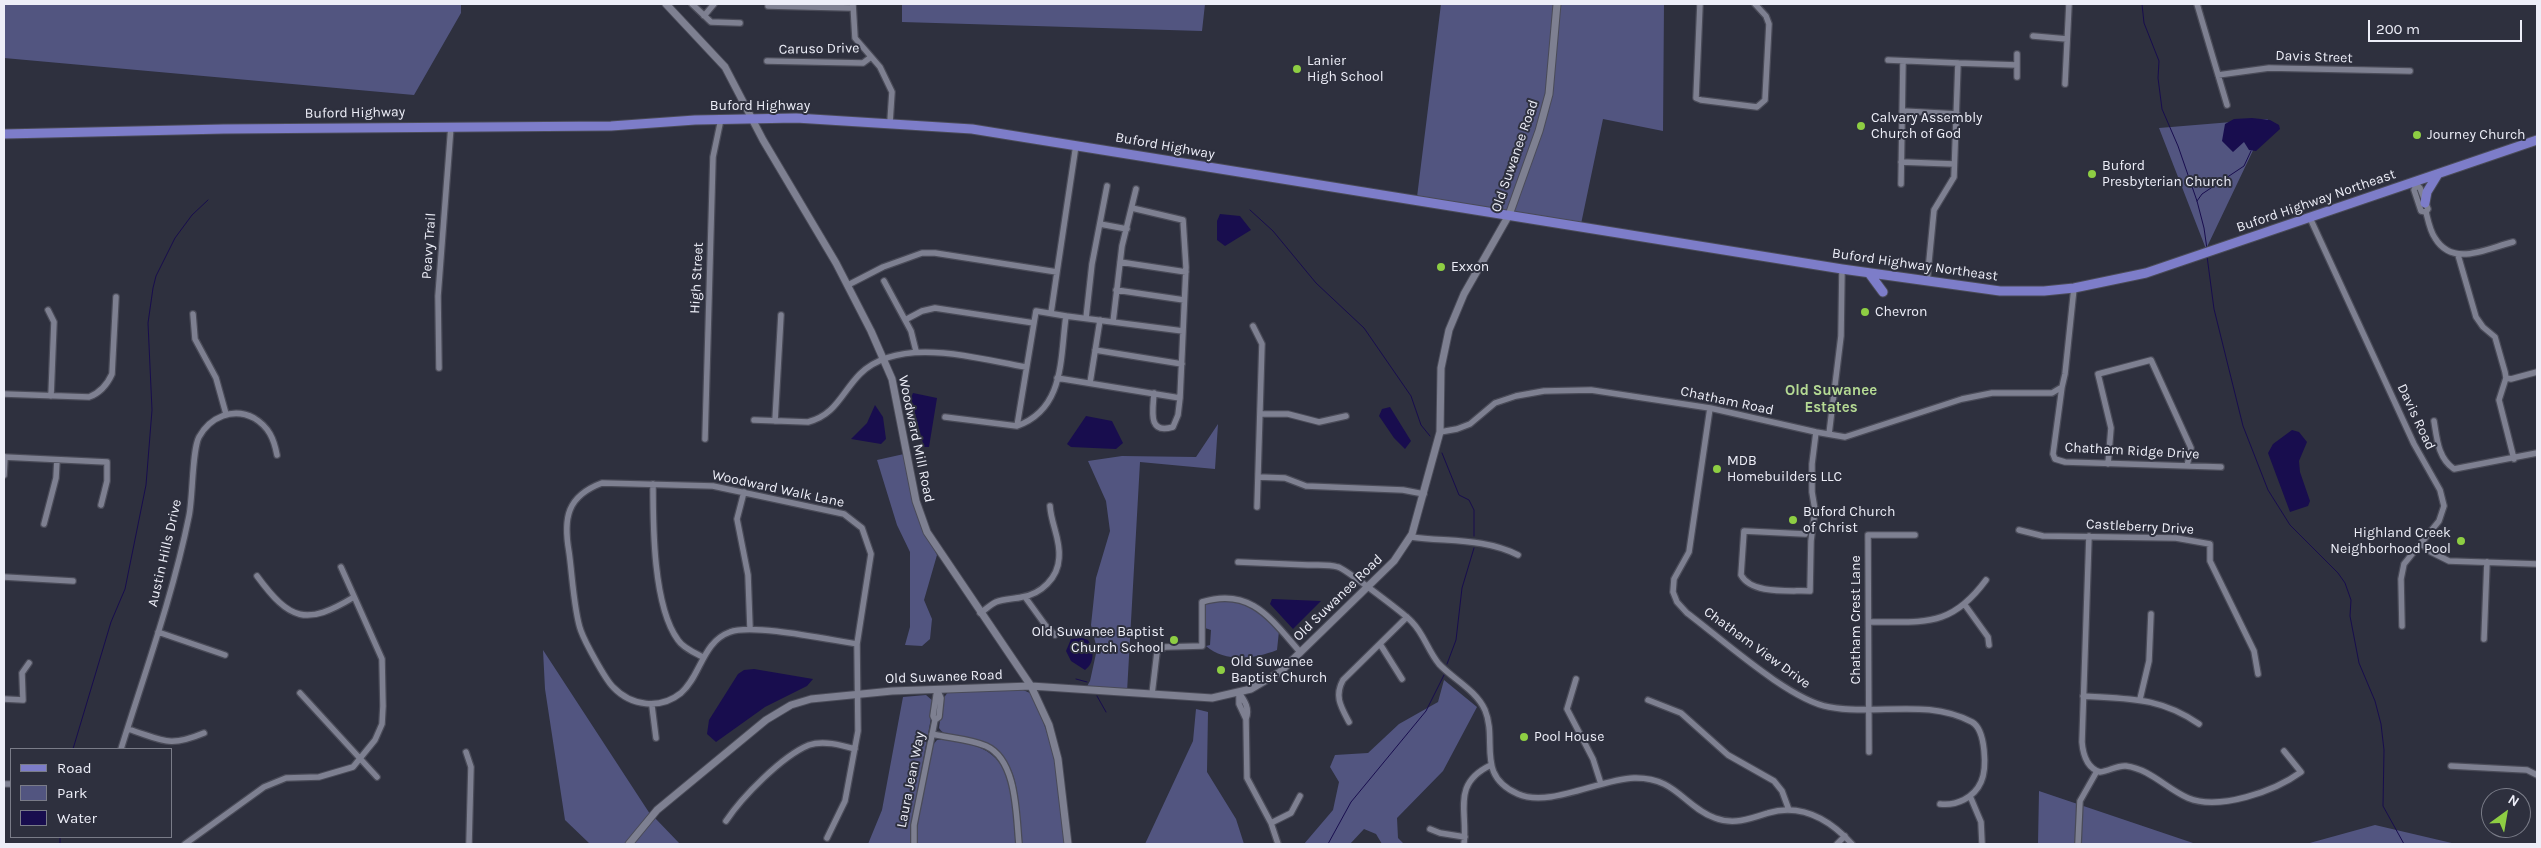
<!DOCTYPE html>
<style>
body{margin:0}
#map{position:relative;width:2541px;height:848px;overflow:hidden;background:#2e303e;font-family:Karla,sans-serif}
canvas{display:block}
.frame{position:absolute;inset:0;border:5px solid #edeef8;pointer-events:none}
.legend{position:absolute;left:10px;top:748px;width:162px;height:90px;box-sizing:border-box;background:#2e303e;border:1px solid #7a7c88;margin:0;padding:6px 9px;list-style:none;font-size:15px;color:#edeef8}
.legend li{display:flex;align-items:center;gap:10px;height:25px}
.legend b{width:25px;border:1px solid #7a7c88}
.north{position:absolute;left:2481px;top:788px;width:50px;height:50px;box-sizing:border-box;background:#2e303e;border:1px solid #7a7c88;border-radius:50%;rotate:32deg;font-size:14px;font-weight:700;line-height:20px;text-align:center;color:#edeef8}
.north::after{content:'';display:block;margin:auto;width:18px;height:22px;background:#8ece43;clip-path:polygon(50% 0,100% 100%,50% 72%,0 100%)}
.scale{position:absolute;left:2368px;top:20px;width:154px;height:22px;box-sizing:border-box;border:2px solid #edeef8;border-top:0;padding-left:6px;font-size:15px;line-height:18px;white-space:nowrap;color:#edeef8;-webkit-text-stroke:4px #2e303e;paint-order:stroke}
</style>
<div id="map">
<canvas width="2541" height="848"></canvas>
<div class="frame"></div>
<ul class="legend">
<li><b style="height:6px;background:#7d7dc9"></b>Road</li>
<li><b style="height:14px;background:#525580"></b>Park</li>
<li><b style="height:14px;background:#180d4e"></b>Water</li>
</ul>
<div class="north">N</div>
<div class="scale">200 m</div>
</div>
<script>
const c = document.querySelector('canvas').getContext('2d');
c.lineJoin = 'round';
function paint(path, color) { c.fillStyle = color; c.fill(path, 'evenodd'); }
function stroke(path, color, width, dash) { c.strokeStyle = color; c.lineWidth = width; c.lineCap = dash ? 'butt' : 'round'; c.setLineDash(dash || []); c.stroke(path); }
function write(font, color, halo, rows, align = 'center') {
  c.font = font + ' Karla,sans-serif'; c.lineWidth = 4; c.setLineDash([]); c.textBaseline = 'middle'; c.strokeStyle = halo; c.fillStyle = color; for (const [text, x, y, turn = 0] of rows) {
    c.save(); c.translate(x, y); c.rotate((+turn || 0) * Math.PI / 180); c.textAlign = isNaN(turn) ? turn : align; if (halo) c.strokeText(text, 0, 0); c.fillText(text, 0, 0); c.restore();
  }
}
paint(new Path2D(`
 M4,4H461V13L414,95L4,58Z
 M902,4H1205L1202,31L902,22Z
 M1441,4H1664L1663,131L1603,119L1581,224L1417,197Z
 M2268,119L2206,249L2159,128Z
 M1218,424L1215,469L1140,462L1127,692L1085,690L1090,681L1097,649L1091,625L1096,578L1110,531L1106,501L1088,461L1122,456L1196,457Z
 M904,454L918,518L937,555L924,600L932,619L930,639L922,646L905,645L910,627V552L897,525L877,460Z
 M1216,600L1250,604L1279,631L1277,650C1254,659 1226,663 1206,646L1210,645L1211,630L1205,628L1204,605Z
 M543,650L650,814L626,844H590L565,820L545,689Z
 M1444,680L1477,707L1443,771L1397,818L1398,838L1404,844H1382L1376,834L1364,829L1350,844H1304L1333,810L1339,782L1330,767L1335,755L1368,753L1399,724L1438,702Z
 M1023,690L1030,693C1056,740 1060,791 1066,844H1022C1016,793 1025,749 963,737C954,736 944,736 939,728L943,699L948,692Z
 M926,695L933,701V707L910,831L911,844H868L882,810L903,697Z
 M1196,709L1208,712L1207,772L1236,819L1244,844H1145L1193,741Z
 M937,740C947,739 958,742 967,744C1018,754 1011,803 1016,844H917L916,829L932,746Z
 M2039,791L2196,844H2038Z
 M655,818L680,844H634Z
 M2375,825L2456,844H2306Z`), '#525580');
paint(new Path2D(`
 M2252,118L2270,120L2279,125L2280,129L2256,151L2249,150L2244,142L2233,152L2222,141L2225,124L2234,119Z
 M1220,214L1240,216L1251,230L1225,246L1217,240V221Z
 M913,393L937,398L929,447H924L911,398Z
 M875,405L883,417L886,439L881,444L851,439L867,423Z
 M1390,407L1411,441L1405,449L1394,438L1379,416L1382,409Z
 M1086,416L1112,421L1123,443L1116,449L1071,447L1067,444Z
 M2292,430L2299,432L2307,442L2299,461L2300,472L2310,501L2308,506L2290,512L2268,453L2273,444Z
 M1272,599L1321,601L1293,629L1270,604Z
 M1082,638L1088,640C1094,650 1095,663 1085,670L1071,661L1066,651L1071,639Z
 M754,669L813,679L807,686L765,707L716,742L707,734L709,720L738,674L744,670Z`), '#180d4e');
stroke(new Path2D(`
 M2142,4L2144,23L2159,61L2158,78L2162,109L2178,146L2197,201L2204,228L2207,249
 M2197,201L2202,194L2244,166L2251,151
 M1250,210L1273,231L1316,283L1364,328L1411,396L1421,425L1430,436
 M2207,256L2214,309L2243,426L2268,490L2290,525L2338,573L2345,583L2351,600L2350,616L2359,663L2375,701L2381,724L2384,750L2383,806L2404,844
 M1442,453L1459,495L1469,500L1474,510V536
 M1447,664L1456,640L1462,588L1474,548
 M1076,679L1087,682
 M1097,696L1106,712
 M73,749L111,622L125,589L146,485L152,410L148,323L153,288L156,276L175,238L192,215L208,200
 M60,844V837
 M1328,844L1351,802L1426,711L1444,675`), '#180d4e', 1);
const minor = new Path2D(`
 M692,4L711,22L740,23
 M853,4L855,38L880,67L892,92L890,122
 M1700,4L1696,98L1701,100L1757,107L1765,100L1769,24L1766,16L1755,4
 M2197,4L2227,105
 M768,6L853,8
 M704,16L714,4
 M2033,36L2067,39
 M1888,60L1958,63L1954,177L1934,210L1927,282
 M767,61L863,63L871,57
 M1958,63L2017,65
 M2218,75L2269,68L2410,71
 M2017,77V54
 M2065,84L2069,4
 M1902,111L1957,114
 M1901,162L1954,164
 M1901,184L1903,61
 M2416,184L2420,188L2428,209L2426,212
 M2416,186L2414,190L2421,211L2426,212C2428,220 2430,231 2435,238C2453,268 2488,248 2513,242
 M1132,208L1183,220L1186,267L1180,398
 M2310,218L2414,444L2440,490L2444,506L2439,521L2404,564L2401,579L2402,626
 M1100,224L1127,229
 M2458,255L2476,317L2483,327L2495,337L2505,372L2506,378L2499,400L2514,459
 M1120,262L1186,272
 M1057,272L1076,145
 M884,281L911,331L916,351
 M848,285L883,267L922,253H935L1057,272L1051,313
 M1116,290L1184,300
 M48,310L54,322L51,396
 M1036,311L1066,316C1060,358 1065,409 1017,426Z
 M193,314L195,339L216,378L226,414
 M1066,316L1183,331
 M1086,318L1092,264L1107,186
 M905,320L922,311L935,308L1034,323
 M1113,322L1122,246L1136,189
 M1253,326L1262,344L1257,507
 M1095,350L1182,364
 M439,368L438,296L451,126
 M1057,378C1098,385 1139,391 1180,398L1178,415L1173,427C1147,435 1153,410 1154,393
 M2506,378L2511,379L2537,372
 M1090,383L1100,320
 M2062,387L2053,454L2055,459L2065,462L2221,467
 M4,394L89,397C100,393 107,385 112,374L116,297
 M1710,408L1689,552L1674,579L1673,592L1677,602L1687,613C1722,639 1789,700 1829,707C1877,716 1926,698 1972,722C1986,730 1987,769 1981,782C1974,798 1956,806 1940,804
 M1260,414H1288L1319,422L1346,416
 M945,417L1017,426
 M754,420L808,422C836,415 842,392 860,374C900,335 977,359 1026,367
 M775,421L781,315
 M2434,421C2437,439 2438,458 2454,469L2537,453
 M1440,432L1457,429L1470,424L1495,403L1516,396L1544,391L1591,390L1710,408L1816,432L1845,437L1962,399L1992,393H2052L2062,387L2065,374L2074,288
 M1829,434L1841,336L1842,269
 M705,439L713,157L721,119
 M4,457L107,462V481L101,505
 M2108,464L2111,428L2098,374L2151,360L2191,448L2187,466
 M4,475L5,457
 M1258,477L1285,478L1306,486L1403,490L1424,494
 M653,484C653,525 653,606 678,640C683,648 695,653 703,657
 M744,492L737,519L748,575L750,628
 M44,524L56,478L57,460
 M2019,530L2043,536L2176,538L2210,544V561L2254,651L2258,674
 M1805,534L1744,531L1741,575C1752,595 1790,590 1810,591L1811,541L1815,510L1812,492V464L1816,432
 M2089,536L2082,742C2083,755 2087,768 2100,772C2110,771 2117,765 2126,766C2150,769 2167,789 2188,798C2219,811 2275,791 2301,772L2284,751
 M1411,537C1448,542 1484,538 1518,555
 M2421,543L2429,551L2449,561L2537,564
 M1238,562C1262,563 1285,564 1308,565C1318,565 1329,564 1338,567C1344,568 1406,615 1412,622C1424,634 1428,651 1439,664C1453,679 1476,690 1485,710C1498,741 1475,775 1518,794C1549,808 1600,779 1634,778C1676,777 1683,806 1715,818C1733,825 1750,819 1768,813C1802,803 1830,820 1852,844
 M257,576C290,621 306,626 354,597
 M4,577L73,581
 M1025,597L1046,626L1055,635
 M1965,605L1988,637L1989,645
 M980,613C985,610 990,605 996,602C1003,599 1014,599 1022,597C1041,594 1058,578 1059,558C1061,540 1051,524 1050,506
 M1869,622C1923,621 1950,629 1986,580
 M158,632L225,655
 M2484,639L2487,562
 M1380,644L1402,679
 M1576,679L1567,709L1593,759L1601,784
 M300,693L377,777
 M1239,693C1245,701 1250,709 1246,719L1247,778L1271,823L1278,844
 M1239,693V704L1246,719
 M1152,694L1157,652L1165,647L1202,646V602C1251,587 1271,619 1300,652
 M2083,696C2129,699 2160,697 2199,724
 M4,699L23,700L22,673L29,663
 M2140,699L2149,661L2151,614
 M1648,700L1681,713L1728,755L1774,781L1782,791L1789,810
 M652,706L656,738
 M935,720L939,717L941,698L937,689
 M1349,722C1341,707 1334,696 1343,680L1407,617
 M128,729C163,740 168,748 204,733
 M932,734C949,738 970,739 986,746C1017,760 1016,814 1019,844
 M121,749C145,672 173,595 189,516C193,497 192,450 199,437C210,417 233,407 254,418C269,427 274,439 277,455
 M466,752L471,767L469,844
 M1869,752L1868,535H1915
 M2451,766L2527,770L2537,775
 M4,784H11
 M1970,796L1981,822L1982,843
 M726,821C742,797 782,756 809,745C823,740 841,745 855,749
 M1271,823L1291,813L1300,796
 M1430,829L1440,833L1465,837
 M827,838L845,801L858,731L857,644L871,554L862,528L844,514L713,486L602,483C567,496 563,518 569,552C572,572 574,613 581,631C585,642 605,679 613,687C631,706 660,710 681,693C701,676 702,642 730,632C752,623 830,640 857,644
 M185,844L264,787L286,778L319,777L353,767L375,740L382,724L383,706L382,659L341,567
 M914,844V825L935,720L933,716L937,689
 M1464,844C1468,811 1451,784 1491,765
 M1837,844L1845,836
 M2078,844L2080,801L2097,771`);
const tertiary = new Path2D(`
 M666,4L725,67L763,140L836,263L871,331L892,379L916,501L927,532L1031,686L1049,725L1058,759L1068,844
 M629,844L657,810L766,720L791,705L811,699L892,691L1031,686L1212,698L1251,689L1280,672L1394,561L1412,534L1440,432L1441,368L1449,330L1464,294L1509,215L1539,131L1549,94L1557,4`);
const primary = new Path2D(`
 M4,134L224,129L611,126L695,120L796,118L972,129L1842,269L2000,291H2044L2074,288L2146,273L2537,140
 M2425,203L2427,192L2438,174
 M1869,273L1883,292`);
stroke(minor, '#4a4b58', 8);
stroke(tertiary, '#4a4b58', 9);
stroke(primary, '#4a4b58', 11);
stroke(minor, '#7e8091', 5.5);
stroke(tertiary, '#7e8091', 7);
stroke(primary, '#7d7dc9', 9);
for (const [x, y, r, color] of [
 [1297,69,5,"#8ece43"],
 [1861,126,5,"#8ece43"],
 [2417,135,5,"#8ece43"],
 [2092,174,5,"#8ece43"],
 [1441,267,5,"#8ece43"],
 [1865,312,5,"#8ece43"],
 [1717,469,5,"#8ece43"],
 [1793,520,5,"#8ece43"],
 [2461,541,5,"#8ece43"],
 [1174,640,5,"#8ece43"],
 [1221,670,5,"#8ece43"],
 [1524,737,5,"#8ece43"]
]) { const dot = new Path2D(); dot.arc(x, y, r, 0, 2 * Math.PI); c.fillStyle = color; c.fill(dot); stroke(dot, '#2e303e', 2); }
write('14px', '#edeef8', '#2e303e', [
 ["Caruso Drive",819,49,-1],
 ["Davis Street",2314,57,2],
 ["Buford Highway",760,106],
 ["Buford Highway",355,113,-1],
 ["Buford Highway",1165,146,10],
 ["Old Suwanee Road",1515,156,-71],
 ["Buford Highway Northeast",2316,201,-19],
 ["Peavy Trail",429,246,-86],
 ["Buford Highway Northeast",1915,265,8],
 ["High Street",697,278,-87],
 ["Chatham Road",1727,401,12],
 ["Davis Road",2416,417,65],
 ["Woodward Mill Road",916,439,78],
 ["Chatham Ridge Drive",2132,451,3],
 ["Woodward Walk Lane",778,489,12],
 ["Castleberry Drive",2140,527,3],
 ["Austin Hills Drive",165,553,-77],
 ["Old Suwanee Road",1338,598,-44],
 ["Chatham Crest Lane",1856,620,-90],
 ["Chatham View Drive",1757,648,36],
 ["Old Suwanee Road",944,677,-2],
 ["Laura Jean Way",911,780,-79]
]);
write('14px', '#edeef8', '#2e303e', [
 ["Lanier",1307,61],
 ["High School",1307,77],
 ["Calvary Assembly",1871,118],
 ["Church of God",1871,134],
 ["Journey Church",2427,135],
 ["Buford",2102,166],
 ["Presbyterian Church",2102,182],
 ["Exxon",1451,267],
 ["Chevron",1875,312],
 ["MDB",1727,461],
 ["Homebuilders LLC",1727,477],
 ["Buford Church",1803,512],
 ["of Christ",1803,528],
 ["Highland Creek",2451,533,"right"],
 ["Neighborhood Pool",2451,549,"right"],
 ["Old Suwanee Baptist",1164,632,"right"],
 ["Church School",1164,648,"right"],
 ["Old Suwanee",1231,662],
 ["Baptist Church",1231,678],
 ["Pool House",1534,737]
], 'left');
write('bold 15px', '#b5da94', '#2e303e', [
 ["Old Suwanee",1831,391],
 ["Estates",1831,408]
]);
</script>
